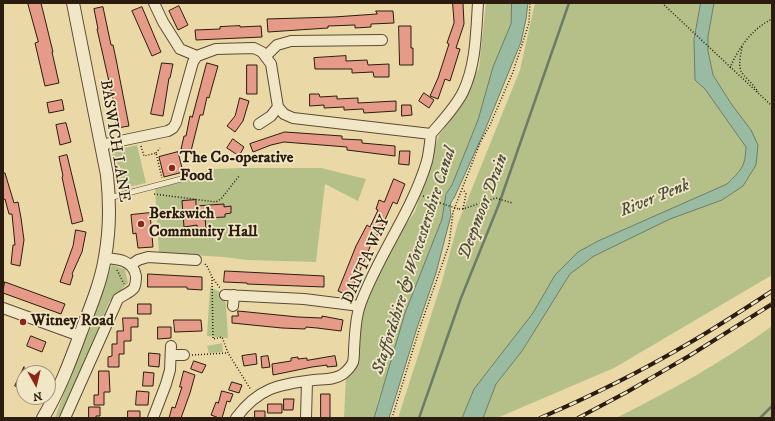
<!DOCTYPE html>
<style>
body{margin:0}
#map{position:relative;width:775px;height:421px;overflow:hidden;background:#ead9a7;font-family:"IM FELL DW Pica",serif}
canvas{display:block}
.frame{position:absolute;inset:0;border:4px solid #2b1c0f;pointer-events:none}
.north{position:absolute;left:16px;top:365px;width:40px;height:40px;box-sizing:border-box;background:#f1e6c6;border:1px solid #a2957d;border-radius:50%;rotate:172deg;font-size:11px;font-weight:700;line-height:16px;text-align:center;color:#2b1c0f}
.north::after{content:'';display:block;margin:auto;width:14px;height:18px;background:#8f2418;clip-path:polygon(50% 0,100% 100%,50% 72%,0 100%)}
</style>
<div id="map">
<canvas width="775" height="421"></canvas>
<div class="frame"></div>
<div class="north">N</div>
</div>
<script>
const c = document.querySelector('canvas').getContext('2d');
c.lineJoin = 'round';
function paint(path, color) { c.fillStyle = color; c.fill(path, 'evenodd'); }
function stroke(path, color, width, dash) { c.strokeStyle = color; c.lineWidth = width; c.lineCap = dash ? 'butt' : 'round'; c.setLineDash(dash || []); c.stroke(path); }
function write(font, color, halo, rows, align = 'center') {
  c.font = font + ' "IM FELL DW Pica",serif'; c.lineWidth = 3.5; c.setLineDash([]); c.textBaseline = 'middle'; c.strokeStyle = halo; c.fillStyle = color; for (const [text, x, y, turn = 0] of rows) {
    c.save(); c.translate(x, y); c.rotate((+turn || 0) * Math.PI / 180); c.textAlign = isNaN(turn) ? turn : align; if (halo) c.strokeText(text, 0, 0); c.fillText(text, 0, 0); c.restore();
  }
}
paint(new Path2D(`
 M486,3H512L511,24L493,67L478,120L452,185L446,194L442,219L378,401L374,418H344L346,375L360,306L381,258L415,212L439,135L450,121L479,68Z
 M535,3H701L694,40L695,80L705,89L746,147C745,169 742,170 727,184L598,241L578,252L555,275L533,313L474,389L462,418H398L443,278L458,223L520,70Z
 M714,3H772V275L614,368L497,418H483L496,384L522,351L570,274L594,256L670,218L722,200L743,186L751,130L732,105L713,75L708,51V36Z
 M137,145L146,183L120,189L111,151Z
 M243,168H321L366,179L358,201L325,184L316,262L247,260L224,257L159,253L155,189L211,169Z
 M112,265L125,269L128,283L109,302L78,379L61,418H55L98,296Z
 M210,287L222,293L226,304L228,338L207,336Z
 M772,326V418H616C670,391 723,362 772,326Z
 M222,343L223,352L209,353L207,346Z`), '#b5c089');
const water = new Path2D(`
 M512,3H528L526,19L521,42L485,130L454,198C449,203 450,209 451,215L436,273L417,328L389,418H374L405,313L442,219L446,194L452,185L478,120L493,67L511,24Z
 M701,3H714L708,36V51L713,75L732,105L751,130L758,145L756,165L743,186L722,200L670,219L594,256L570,274L522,351L496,384L483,418H462L474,389L533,313L555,275L578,252L598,241L727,184C741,170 745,168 746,147L705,89L695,80L694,40Z`);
paint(water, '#99bba2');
stroke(water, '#6d7b67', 1);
stroke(new Path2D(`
 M419,418L461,298L499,204L569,3
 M760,418L772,406`), '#6d7b67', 2.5);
const building = new Path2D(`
 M28,3H41L53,52H52L59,83L45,86L35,43L38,42Z
 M453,3H463L464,24L456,48L460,49L450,81L445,79L438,99L430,96L438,78L449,44L447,43L454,23Z
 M179,6L188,25L178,30L169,11Z
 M103,7L111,45H113L116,59L129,126L117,128L113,108H115L97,29H98L94,9Z
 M142,7L161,52L152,56L132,11Z
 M376,11H393L394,23L371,24V27L355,28V25L328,26V28L268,32L267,19L334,17L377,14Z
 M240,26V27L261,26L262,37L196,40L195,30L220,29V27Z
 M399,26H411V48H413V65H400Z
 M346,56V61L367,60L368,65L389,64V77H374L373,72L352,73V69H315L314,58Z
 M162,63L173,64L170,78H169L163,116L151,114Z
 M207,63L218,66L214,80L209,98L207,97L203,115H200L191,151L181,149L184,136H186L190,116L192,117Z
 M247,65H257V94H247Z
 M424,93L434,100L429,108L419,101Z
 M310,94H319L320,97L337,96V99L358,98V103L396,101V111L364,113L363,109L344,110V107L324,108V105L310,106Z
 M240,98L249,101L243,121L235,132L227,126L235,116Z
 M62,100L64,110L49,113L47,103Z
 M402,105H411L412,115L402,116Z
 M66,123L71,142L60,145L56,125Z
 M285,132L342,136V139L362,140V143L395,146V156L347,150V147L284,142L271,145L253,152L250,144Z
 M233,139L244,147L239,156L227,148Z
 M400,151H410L409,165L399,164Z
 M178,152L183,172L164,177L159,157Z
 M67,155L83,221L72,224L62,177L63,176L59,157Z
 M3,173H5L14,203L18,202L21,218L24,240L20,266L11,264L13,245H15L12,214H9L5,199L3,200Z
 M394,179L405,184L397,204L393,202L380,231L379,230L375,240H373L349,296L338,291L356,246L367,225L370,227L378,210L376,209L379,200L384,202Z
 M196,200V206L224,204V207L231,206V213L225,214V217L205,218L206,228L197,229V225L184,227L182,201Z
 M150,213L153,247L138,248L136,233L133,234L131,215Z
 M76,230L86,232L82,252L72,274L73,275L70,285L60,282L73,246Z
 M225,271L324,276V287L247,284V283L224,282Z
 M148,274L202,277V290L187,289V287H148Z
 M5,282L65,304L61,314L3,293Z
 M138,304H151V314H138Z
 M238,311L298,317L322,318V316L343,320L341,331L317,328L306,327L305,329L282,328L232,323V316H238Z
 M123,318H138V327H131V341H124V354H119V367H108V357L112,356V344H117V331H123Z
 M174,320H201L202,331L175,332Z
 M158,327H171V338L158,339Z
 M31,336L46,342L42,352L27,346Z
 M149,353L160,354L159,367L149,366Z
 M256,354L257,364L244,366L242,356Z
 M268,356L270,367L262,368L261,357Z
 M335,356L337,366L327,367V365L312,367L273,375L272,364L291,361V358L298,357V359L307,358V360Z
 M194,361L206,365L202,373L191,369Z
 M24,367V390L15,386Z
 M99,371H109L110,392H104V405H94V395H98Z
 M184,371L195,375L190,393L181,418H169L172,407L175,408L182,387H180Z
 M144,372L154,373L153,386H143Z
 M232,382L242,385L239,393L229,390Z
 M137,391L149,392L148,405H136Z
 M222,391L233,394L230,402L227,401L222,418H219L211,415L216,402L218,403Z
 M321,394H330V418H321Z
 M284,399H294L293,410H284Z
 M268,404H282V413H268Z
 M89,407H100V416H96V418H89Z
 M128,411H140V418H128Z
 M255,411H265V418H255Z`);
paint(building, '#e69b89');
stroke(building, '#2b1c0f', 1);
const service = new Path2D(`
 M109,198L185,178`);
const minor = new Path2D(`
 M154,3L163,22L180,49L197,56
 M266,56L277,45L291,41L382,40
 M259,124L271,116L278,107
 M431,134C442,121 455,108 463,92C476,65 476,33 478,3
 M101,145L168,131L173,128L176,123L193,62L197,56L216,49L254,48L262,52L271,64L278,107L284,114L293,118L431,134
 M131,265L138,260L148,257L196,260
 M225,295L304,299L360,306
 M233,306L234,295
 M3,308L80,336
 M171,355H184
 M65,418L118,299C123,295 130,293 134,288C136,284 136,280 136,276C133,260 118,259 105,258
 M153,418L166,384L170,370L171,346
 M236,418C258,388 279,384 314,380C324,379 335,380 343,374C348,370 351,367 353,362C354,358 354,354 354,350C355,335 355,319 360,305C378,255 412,212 427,161C429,153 430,143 431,134
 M306,418L307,381`);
const tertiary = new Path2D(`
 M43,418C59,391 70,362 81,332C90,308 101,283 105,257C110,230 110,203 107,175L73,3`);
stroke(service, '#5b4b35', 6);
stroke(minor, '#5b4b35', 12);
stroke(tertiary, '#5b4b35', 14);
stroke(new Path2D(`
 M662,3L772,106
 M742,47C741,54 738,64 741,71C744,77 753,83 758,92
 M730,68C738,48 753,28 772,19
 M141,146L144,156L156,153L162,178
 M156,153L160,148
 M154,194L216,202L221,199L239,176
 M423,196L440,203
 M459,209H463L496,198L512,203
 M463,209L466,194L463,189
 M205,264L207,266L212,277L213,339L222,337L228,353L251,390
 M117,270L124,284
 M212,277L220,288
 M192,355L228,353
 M392,418L419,330L449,245L453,212L480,143L490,125L513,72L529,23L530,3`), '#2b1c0f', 1.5, [1, 2]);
stroke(service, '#f1e6c6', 5);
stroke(minor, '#f1e6c6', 10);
stroke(tertiary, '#f1e6c6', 12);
const rail = new Path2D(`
 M540,418C589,397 638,373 684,346C714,329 743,310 772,291
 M578,418L627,392L689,356L772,304`);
stroke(rail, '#2b1c0f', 4);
stroke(rail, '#f1e6c6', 2.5, [8]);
stroke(new Path2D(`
 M440,203L459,209`), '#2b1c0f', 1.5, [1, 2]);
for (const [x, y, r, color] of [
 [172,168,4,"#8f2418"],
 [141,224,4,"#8f2418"],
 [23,322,4,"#8f2418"]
]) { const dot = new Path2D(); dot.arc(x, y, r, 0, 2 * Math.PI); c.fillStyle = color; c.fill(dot); stroke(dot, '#f1e6c6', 1.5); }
write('16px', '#2b1c0f', '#f1e6c6', [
 ["BASWICH LANE",114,141,81],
 ["DANTA WAY",367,260,-66]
]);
write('bold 16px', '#2b1c0f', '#f1e6c6', [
 ["The Co-operative",180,159],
 ["Food",180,177],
 ["Berkswich",149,215],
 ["Community Hall",149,233],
 ["Witney Road",31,322]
], 'left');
write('italic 17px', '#4c4c3b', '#f1e6c6', [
 ["River Penk",655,199,-22],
 ["Deepmoor Drain",484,207,-69],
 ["Staffordshire & Worcestershire Canal",415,261,-72]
]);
</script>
